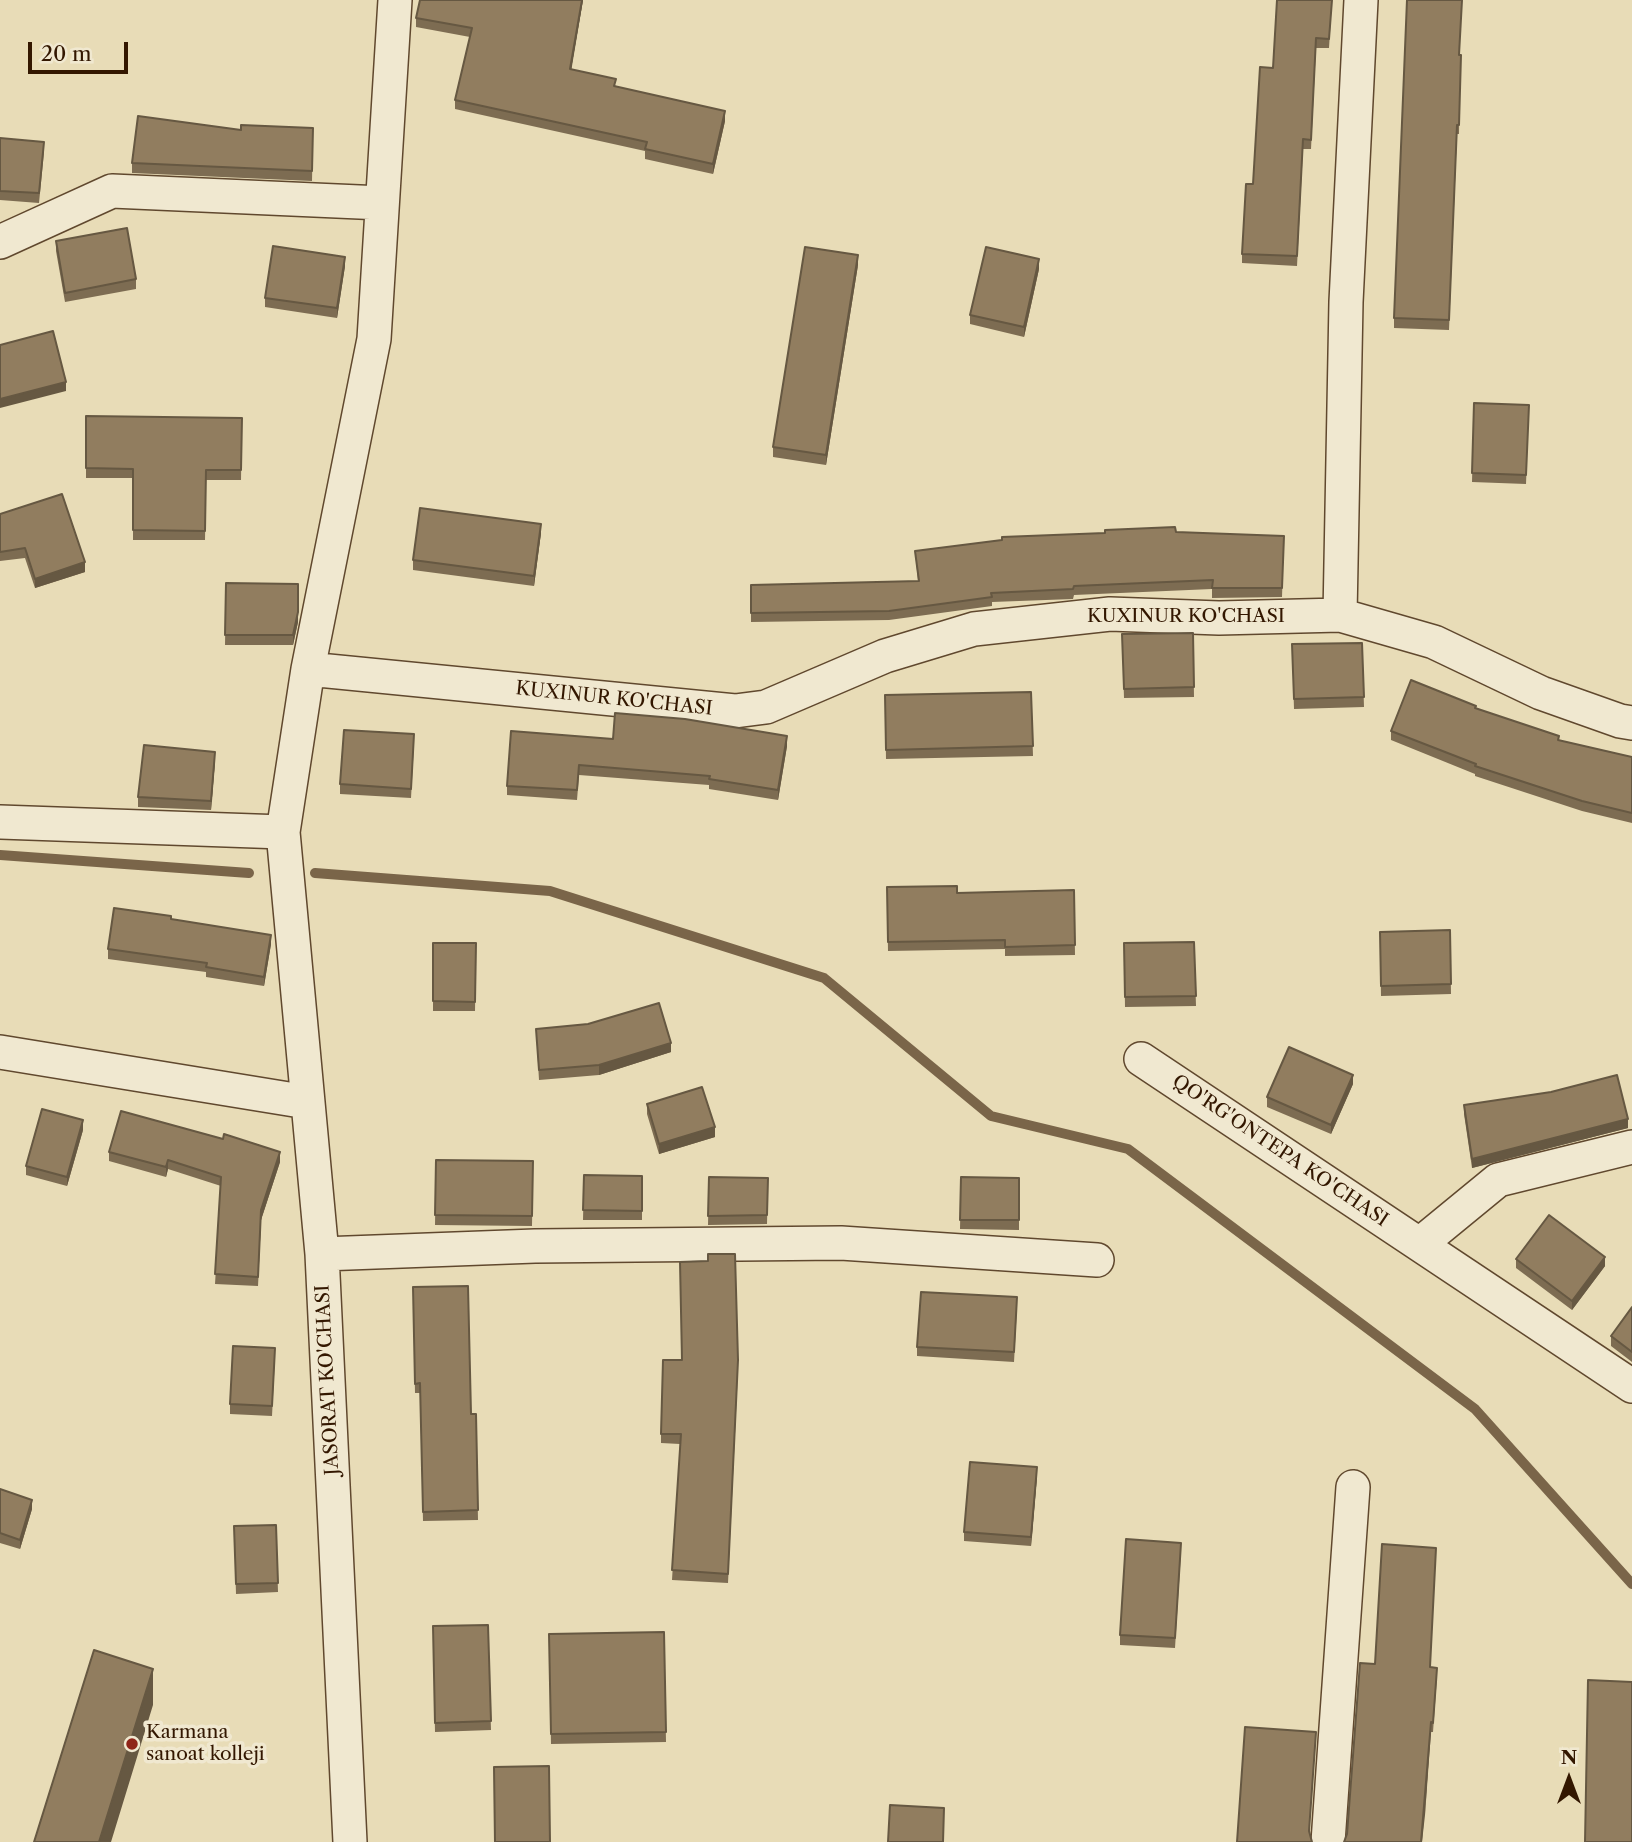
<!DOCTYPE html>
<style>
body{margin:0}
#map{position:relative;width:1632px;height:1842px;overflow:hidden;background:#e8dcb7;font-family:"Libre Caslon Text",serif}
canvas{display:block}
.north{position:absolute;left:1534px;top:1744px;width:70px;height:70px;-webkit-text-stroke:5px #f0e8d0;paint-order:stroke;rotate:0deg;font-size:19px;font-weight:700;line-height:28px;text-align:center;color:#331700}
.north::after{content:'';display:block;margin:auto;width:24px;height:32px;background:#331700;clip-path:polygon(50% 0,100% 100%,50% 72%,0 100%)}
.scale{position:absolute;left:28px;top:42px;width:100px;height:32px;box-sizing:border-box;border:4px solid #331700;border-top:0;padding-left:9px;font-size:21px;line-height:24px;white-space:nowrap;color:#331700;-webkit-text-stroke:5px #f0e8d0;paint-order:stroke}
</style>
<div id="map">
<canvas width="1632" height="1842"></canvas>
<div class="north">N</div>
<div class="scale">20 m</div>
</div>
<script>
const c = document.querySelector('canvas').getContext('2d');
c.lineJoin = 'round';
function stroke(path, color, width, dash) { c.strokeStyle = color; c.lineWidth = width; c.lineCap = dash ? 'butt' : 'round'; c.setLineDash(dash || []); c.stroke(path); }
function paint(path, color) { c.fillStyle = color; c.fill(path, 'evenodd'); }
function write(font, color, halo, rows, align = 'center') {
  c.font = font + ' "Libre Caslon Text",serif'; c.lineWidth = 7; c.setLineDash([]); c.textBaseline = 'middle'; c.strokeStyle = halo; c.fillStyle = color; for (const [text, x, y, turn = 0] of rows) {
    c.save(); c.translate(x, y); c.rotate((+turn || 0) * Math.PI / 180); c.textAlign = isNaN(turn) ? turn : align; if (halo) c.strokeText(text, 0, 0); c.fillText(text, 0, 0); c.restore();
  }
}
stroke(new Path2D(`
 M0,855L249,873
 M315,873L550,891L824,978L991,1116L1128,1149L1475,1409L1632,1584`), '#7a6549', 10);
const minor = new Path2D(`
 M0,242L112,191L382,203
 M1340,615L1346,302L1361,0
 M308,669L735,711L766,707L885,656L974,629L1110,614L1219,618L1340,615L1434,642L1541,693L1620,721L1632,723
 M0,822L283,832
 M0,1052L307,1102
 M1141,1059L1632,1386
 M1420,1244L1498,1180L1632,1147
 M322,1254L535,1246L841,1243L1097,1260
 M350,1842L322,1254L283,832L308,669L374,339L395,0
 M1328,1842L1353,1487`);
stroke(minor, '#60482e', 36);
stroke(minor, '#f0e8d0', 33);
paint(new Path2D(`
 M420,0H583L571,69L616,86L725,121L713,174L645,159V151L455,109V100L470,37L416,27V18Z
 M1332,0L1329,48H1316L1311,149H1303L1297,266L1242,263V254L1273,68Z
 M1460,55L1459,134H1457L1449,330L1394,328V318Z
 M313,128L312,181L132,173V163L241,130Z
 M0,138L44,152L39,203L0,200Z
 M56,241L136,279V289L65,302L56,251Z
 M858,265L826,465L773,457V447Z
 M345,266L337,318L265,307V298Z
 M1039,269L1024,337L970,324V315Z
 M1474,403L1529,405L1526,484L1472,482Z
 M86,416L242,418L241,480H206L205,540H133V478H86Z
 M0,514L85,572L35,588L25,558L0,561Z
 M1176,532L1284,536L1282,597L1212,598V589L1074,595L1073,599L992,602V606L889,620L751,622V585L918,581L915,551Z
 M541,533L534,586L413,570V560Z
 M226,583L298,584V622L293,645H225Z
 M1193,633L1194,697L1124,698L1122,635Z
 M1362,643L1364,707L1294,709L1292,644Z
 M1031,692L1033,756L886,759L885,695Z
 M1476,708L1559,740L1632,757V823L1582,811L1475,776V774L1391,740V731Z
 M613,739L787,746L778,800L709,789V785L579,775L577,800L507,795V786Z
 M414,744L411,798L340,794V784Z
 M215,761L211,810L138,807V797Z
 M887,887L957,893L1074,890L1075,955L1005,956V949L888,951Z
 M171,920L271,944L264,986L206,977V972L108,959V949Z
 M1450,930L1451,994L1381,996L1380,932Z
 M1194,942L1196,1006L1125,1007L1124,943Z
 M433,943H476L475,1011H433Z
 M536,1029L671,1052L599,1075L539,1080Z
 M1353,1084L1331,1134L1267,1107V1097Z
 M1551,1092L1628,1128L1472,1168L1464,1114V1105Z
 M647,1104L715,1137L659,1154L647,1114Z
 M83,1130L67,1186L26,1175V1166Z
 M109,1152L280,1162L261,1220L258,1286L215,1284L221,1186L168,1169L166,1177L109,1161Z
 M436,1160L533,1161L532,1226L435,1225Z
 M584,1175L642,1176V1220H583Z
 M709,1177L768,1178L767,1224L708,1225Z
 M961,1177L1019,1178V1230L960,1229Z
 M1516,1259L1605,1266L1572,1310L1516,1268Z
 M413,1287L471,1414H476L478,1520L423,1521L420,1393H415Z
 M1017,1307L1014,1362L917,1356V1347Z
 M1632,1307V1362L1611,1346V1336Z
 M275,1357L272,1416L230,1414V1404Z
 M738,1370L728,1583L672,1580L680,1444L661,1443V1434Z
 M1037,1476L1031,1546L964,1541V1532Z
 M0,1489L32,1509L20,1549L0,1543Z
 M276,1525L278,1592L236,1594L234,1526Z
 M1181,1552L1175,1648L1120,1645V1635Z
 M488,1625L491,1730L435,1732L433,1626Z
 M664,1632L666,1742L551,1744L549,1634Z
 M1430,1668L1437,1677L1433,1732H1431L1425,1815Z`), '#7d6c52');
paint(new Path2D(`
 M582,0H583L570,78V69Z
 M725,111V121L713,174V164Z
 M858,255V265L826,465V455Z
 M345,257V266L337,318V308Z
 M1039,259V269L1024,337V327Z
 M66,382V391L0,408V399Z
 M541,524V533L534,586V576Z
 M85,562V572L35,588V579Z
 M298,612V622L293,645V635Z
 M787,736V746L778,800V790Z
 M215,752V761L211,810V801Z
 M271,935V944L264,986V977Z
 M671,1043V1052L599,1075V1065Z
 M1353,1075V1084L1331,1134V1125Z
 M1628,1119V1128L1472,1168V1159Z
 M83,1120V1130L67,1186V1177Z
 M715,1127V1137L659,1154V1144Z
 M280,1152V1162L261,1220L258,1286L261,1210Z
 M168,1160V1169L166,1177V1167Z
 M1605,1257V1266L1572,1310V1301Z
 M1037,1467V1476L1031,1546V1537Z
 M32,1500V1509L20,1549V1540Z
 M153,1669V1705L111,1842H99Z
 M1431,1722L1425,1815L1422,1842H1421Z`), '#665842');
const building = new Path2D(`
 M420,0H582L570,69L616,79L614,86L725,111L713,164L645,149L647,142L455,100L472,28L416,18Z
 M1277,0H1332L1329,39L1316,38L1311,140L1303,139L1297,256L1242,254L1246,184H1253L1260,67L1273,68Z
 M1407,0H1462L1459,55H1461L1459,125H1457L1449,320L1394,318Z
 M138,116L241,130V125L313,128L312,171L132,163Z
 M0,138L44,142L39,193L0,191Z
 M127,228L136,279L65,293L56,241Z
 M273,246L345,257L337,308L265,298Z
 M805,247L858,255L826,455L773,447Z
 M986,247L1039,259L1024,327L970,315Z
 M53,331L66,382L0,399V345Z
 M1474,403L1529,405L1526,475L1472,473Z
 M86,416L242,418L241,470H206L205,531L133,530V469L86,468Z
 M62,494L85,562L35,579L25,548L0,552V514Z
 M420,508L541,524L534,576L413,560Z
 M1175,527L1176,532L1284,536L1282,588H1212L1213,580L1074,586L1073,589L991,593L992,597L889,611L751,613V585L919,581L915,551L1002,540V537L1105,533V530Z
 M226,583L298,584V612L293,635H225Z
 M1193,633L1194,687L1124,689L1122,634Z
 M1362,643L1364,697L1294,699L1292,644Z
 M1411,680L1476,706L1475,708L1559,736L1558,740L1632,757V813L1582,801L1475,766L1476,764L1391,731Z
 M1031,692L1033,746L886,750L885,695Z
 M615,713L685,719L787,736L778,790L709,779L710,776L579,765L577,790L507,786L511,731L613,739Z
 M344,730L414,734L411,789L340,784Z
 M144,745L215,752L211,801L138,797Z
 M957,886V893L1074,890L1075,945L1005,947V940L888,942L887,887Z
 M114,908L171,916V919L271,935L264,977L206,967L207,963L108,949Z
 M1450,930L1451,984L1381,986L1380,932Z
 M1194,942L1196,996L1125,997L1124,943Z
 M433,943H476L475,1002L433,1001Z
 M659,1003L671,1043L599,1065L539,1070L536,1029L588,1024Z
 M1289,1047L1353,1075L1331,1125L1267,1097Z
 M1617,1075L1628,1119L1472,1159L1464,1105L1551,1092Z
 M702,1087L715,1127L659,1144L647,1104Z
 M42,1109L83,1120L67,1177L26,1166Z
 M121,1111L223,1139L224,1134L280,1152L261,1210L258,1277L215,1274L221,1177L168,1160L166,1167L109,1152Z
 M436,1160L533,1161L532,1216L435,1215Z
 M584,1175L642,1176V1211L583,1210Z
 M709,1177L768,1178L767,1215L708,1216Z
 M961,1177L1019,1178V1220H960Z
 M1549,1215L1605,1257L1572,1301L1516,1259Z
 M708,1254H735L738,1360L728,1574L672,1570L681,1434H661L663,1360H682L680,1262L708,1261Z
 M468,1286L471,1414H476L478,1510L423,1512L420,1383L415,1384L413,1287Z
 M921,1292L1017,1297L1014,1352L917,1347Z
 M1632,1307V1352L1611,1336Z
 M233,1346L275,1348L272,1406L230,1404Z
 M970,1462L1037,1467L1031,1537L964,1532Z
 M0,1489L32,1500L20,1540L0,1533Z
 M276,1525L278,1583L236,1584L234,1526Z
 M1126,1539L1181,1543L1175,1638L1120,1635Z
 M1382,1544L1436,1548L1430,1667L1437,1668L1433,1723L1431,1722L1421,1842H1344L1347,1834L1360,1663L1375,1664Z
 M488,1625L491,1721L435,1723L433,1626Z
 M664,1632L666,1732L551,1734L549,1634Z
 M94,1650L153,1669L99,1842H34Z
 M1588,1680L1632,1682V1842H1585Z
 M1245,1727L1316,1732L1309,1831L1312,1842H1237Z
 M549,1766L550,1842H495L494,1767Z
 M890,1805L944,1808L943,1842H888Z`);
paint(building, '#917d5f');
stroke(building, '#665842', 2);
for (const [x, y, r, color] of [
 [132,1744,7,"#8f2418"]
]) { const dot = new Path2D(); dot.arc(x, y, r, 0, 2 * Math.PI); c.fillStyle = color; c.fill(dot); stroke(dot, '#f0e8d0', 2.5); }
write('19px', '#331700', '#f0e8d0', [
 ["KUXINUR KO'CHASI",1186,617],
 ["KUXINUR KO'CHASI",614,699,6],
 ["QO'RG'ONTEPA KO'CHASI",1280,1151,34],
 ["JASORAT KO'CHASI",328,1380,-93]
]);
write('19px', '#331700', '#f0e8d0', [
 ["Karmana",146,1733],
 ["sanoat kolleji",146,1755]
], 'left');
</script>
